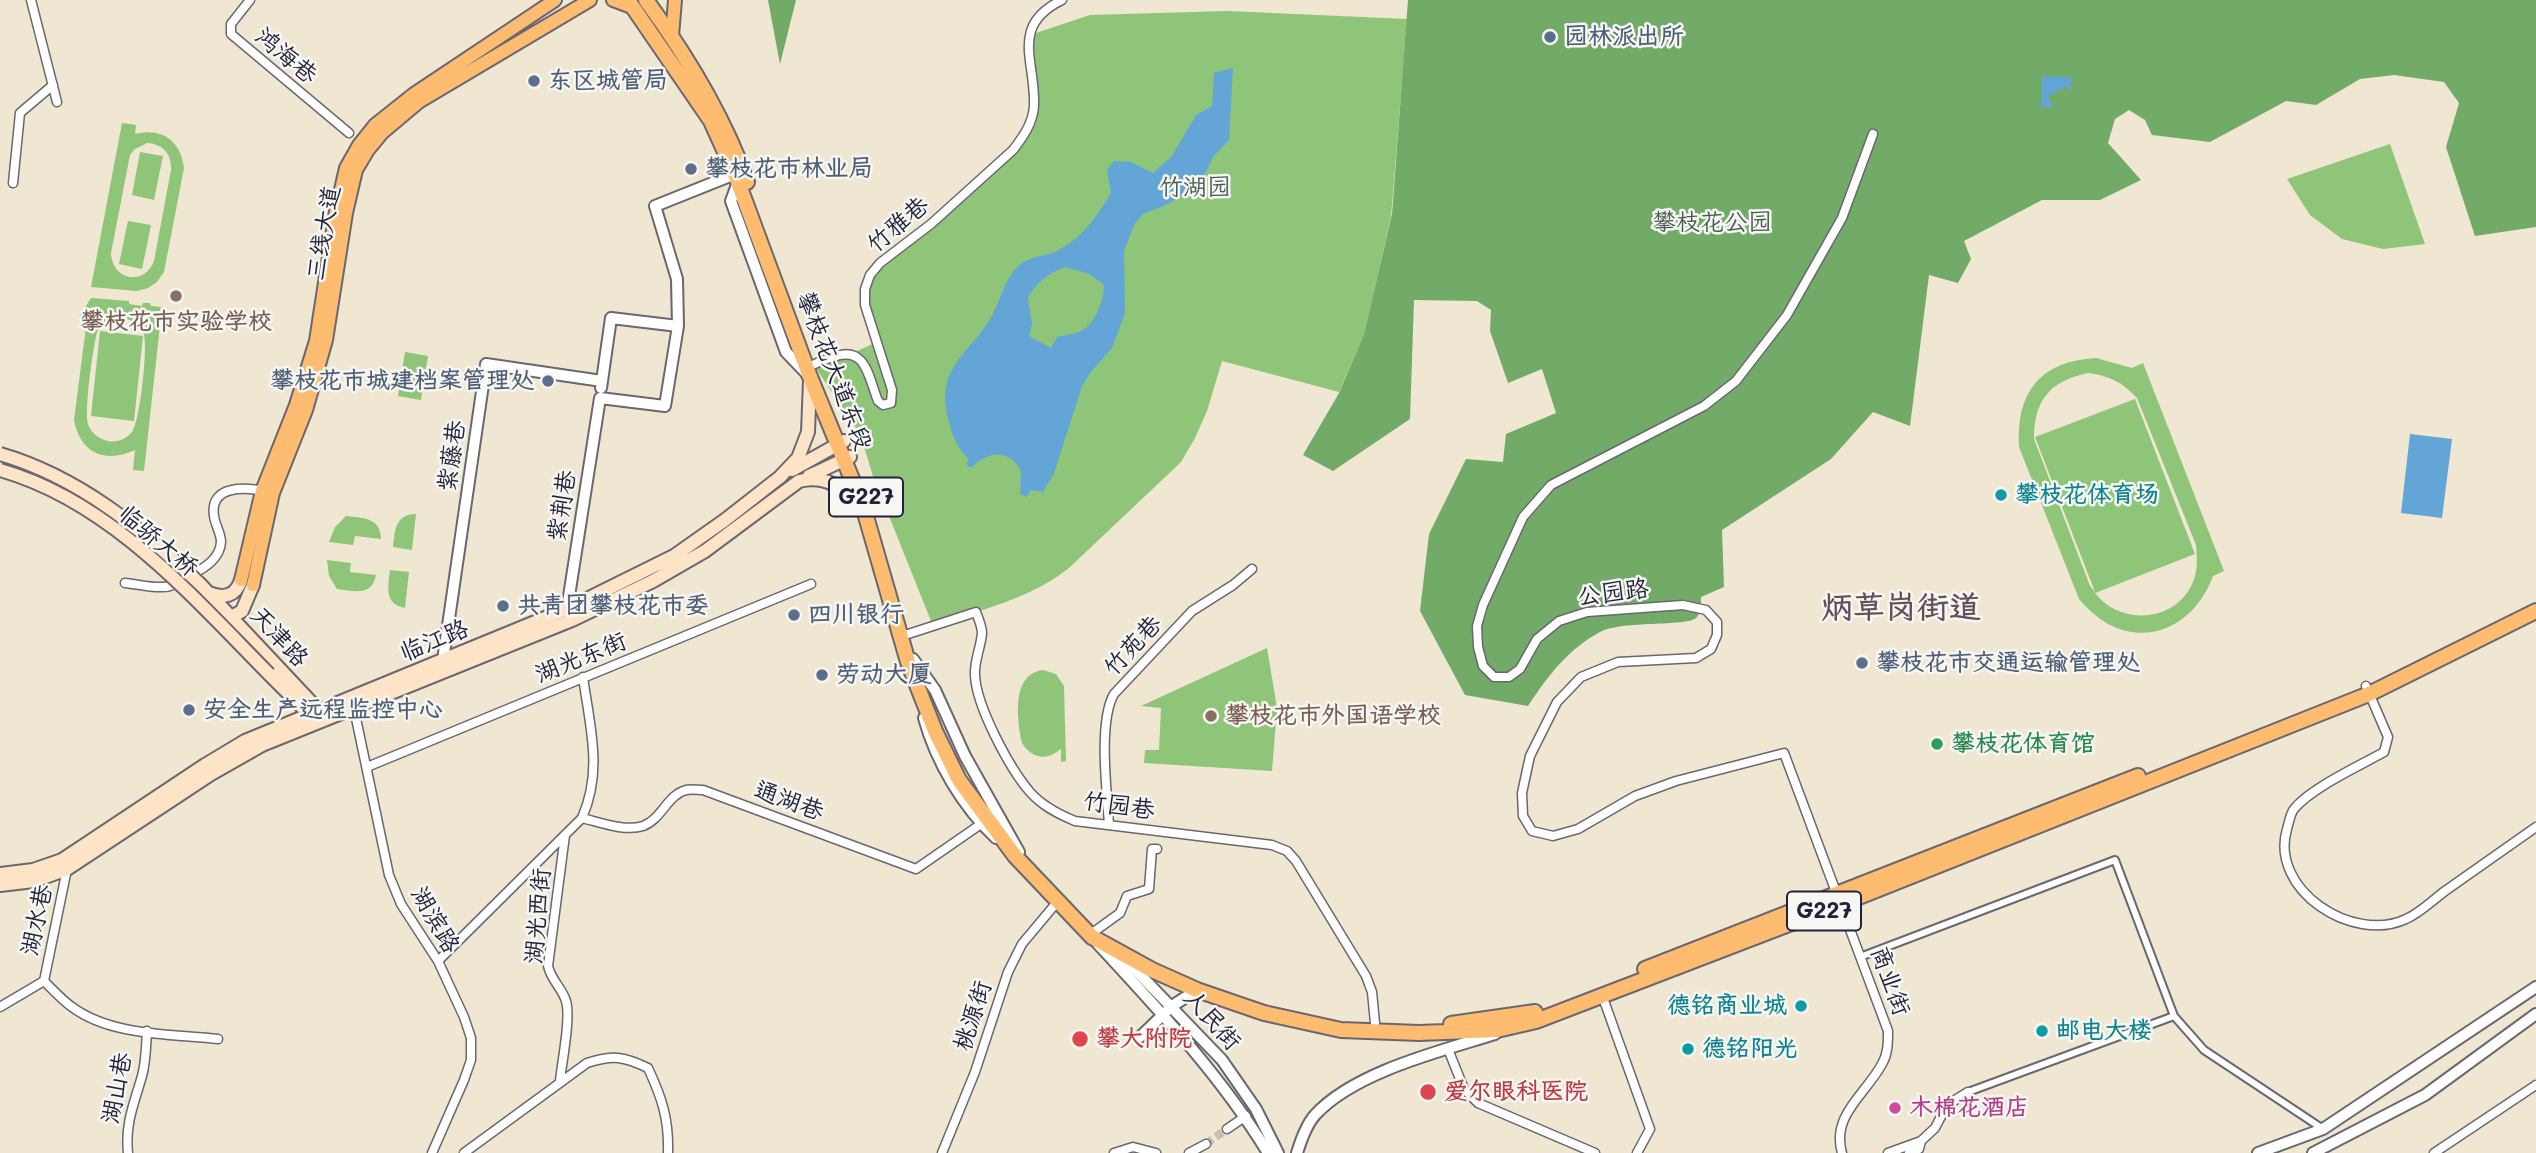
<!DOCTYPE html>
<meta charset="utf-8">
<style>
body{margin:0}
canvas{display:block;background:#efe7d1}
</style>
<canvas width="2536" height="1153"></canvas>
<script>
const c = document.querySelector('canvas').getContext('2d');
c.lineJoin = 'round';
function paint(path, color) { c.fillStyle = color; c.fill(path, 'evenodd'); }
function stroke(path, color, width, dash) { c.strokeStyle = color; c.lineWidth = width; c.lineCap = dash ? 'butt' : 'round'; c.setLineDash(dash || []); c.stroke(path); }
function write(font, color, halo, rows, align = 'center') {
  c.font = font + ' Mali,"LXGW WenKai TC",sans-serif'; c.lineWidth = 5; c.setLineDash([]); c.textBaseline = 'middle'; c.strokeStyle = halo; c.fillStyle = color; for (const [text, x, y, turn = 0] of rows) {
    c.save(); c.translate(x, y); c.rotate((+turn || 0) * Math.PI / 180); c.textAlign = isNaN(turn) ? turn : align; if (halo) c.strokeText(text, 0, 0); c.fillText(text, 0, 0); c.restore();
  }
}
paint(new Path2D(`
 M1228,11L1407,19L1391,217L1364,334L1339,392L1222,361L1207,411L1195,438L1181,462L1069,568C1030,599 980,610 933,626L873,476L860,434L813,364L853,353L877,342L865,305L870,275L1013,150L1034,107L1030,35L1090,15Z
 M122,123L136,125L135,134C162,127 181,141 184,168L164,272L157,282L148,288L137,291L91,287ZM147,143C163,144 172,154 171,170L154,261C144,287 112,280 111,253L130,155L135,149Z
 M2390,144L2425,244L2383,249L2342,239L2310,215L2287,179Z
 M140,152L163,156L154,200L132,195Z
 M128,221L151,225L142,269L119,264Z
 M91,298L129,301V304L142,306L143,303H150L151,306L162,307L144,471L133,470L135,450C105,464 80,453 74,420L86,327L79,317ZM115,318C126,318 137,320 143,331C149,343 140,422 132,432C126,439 117,443 108,441C99,439 91,433 88,424C84,410 93,348 97,332L102,326Z
 M100,331L143,336L134,421L91,416Z
 M405,352L428,356L421,400L398,396Z
 M2096,358L2132,368L2143,363L2224,571L2213,576C2197,620 2154,648 2108,624C2097,618 2088,609 2079,599L2019,447C2016,392 2040,361 2096,358ZM2088,373C2110,376 2122,382 2137,398L2196,545C2197,558 2198,570 2193,582C2176,623 2120,626 2095,593L2195,554L2135,399L2035,437L2095,592L2090,586L2034,439C2034,400 2050,381 2088,373Z
 M416,514L412,550L393,547C395,531 395,514 416,514Z
 M346,516C362,518 381,517 381,539L355,536L353,545L329,542L335,527Z
 M327,560L351,563L350,572L376,575C372,597 354,591 337,589L329,576Z
 M390,570L409,572L405,608C384,604 388,587 390,570Z
 M1267,648L1277,708L1272,771L1144,763L1145,750H1159L1161,708L1141,706Z
 M1043,670L1056,674L1064,686L1066,761L1061,762V749C1047,761 1032,759 1022,743C1017,719 1011,674 1043,670Z`), '#8ec578');
paint(new Path2D(`
 M768,0H796L780,64Z
 M1408,0H2536V227L2475,236L2446,147L2459,103L2444,82L2394,75L2360,79L2316,105L2286,101L2210,142L2152,135L2145,120L2129,110L2115,119L2108,143L2141,180L2100,200H2042L1964,241L1971,259L1958,283L1929,275L1910,426L1873,412L1831,459L1722,530L1724,587L1701,597C1701,605 1702,612 1696,618C1685,627 1623,620 1600,632C1567,650 1548,676 1528,706L1465,695L1420,611L1429,534L1466,459L1503,462L1506,434L1556,413L1542,369L1508,383L1490,331L1491,310L1477,301L1414,300L1410,419L1333,471L1303,455L1339,393L1364,334L1392,214Z`), '#72aa68');
paint(new Path2D(`
 M1233,68L1229,140L1213,157L1206,172L1192,190L1166,205L1143,214L1134,225L1124,251L1125,313L1112,348L1090,373L1082,386L1054,473L1043,492L1030,490L1027,497L1020,494L1021,471C1009,448 987,451 971,468L966,464L969,459C959,451 952,435 949,422C934,365 969,357 993,314C1002,297 1005,276 1022,263C1031,256 1047,256 1057,251C1082,239 1097,216 1111,193L1107,170L1114,161L1131,162L1153,173L1172,156L1196,115L1212,106L1214,73ZM1065,267L1089,274L1104,285C1104,299 1097,318 1086,328C1078,334 1066,335 1057,337L1051,348L1029,336L1032,324L1028,297C1037,282 1049,273 1065,267Z
 M2042,76L2071,77V93L2067,86L2048,96L2053,108L2041,107Z
 M2410,434L2452,439L2442,518L2401,513Z`), '#63a5d7');
stroke(new Path2D(`
 M1206,1144L1227,1129`), '#c6c0b3', 8, [8, 4]);
const pedestrian = new Path2D(`
 M1860,957L2115,860L2174,1016L2204,1050L2323,1129
 M1968,1092L2174,1016`);
const minor = new Path2D(`
 M31,0L57,102
 M250,0L231,24V34L349,133
 M13,183L20,113L53,85
 M807,368C815,363 824,360 833,357C866,345 868,376 878,401L883,405L891,403L892,390L865,305V289L870,275L880,263L931,224L1013,150C1023,137 1033,123 1034,106C1036,61 1009,26 1062,0
 M125,583C137,584 151,588 163,587C174,587 184,579 193,574C206,567 220,558 221,542C221,533 215,525 214,516C209,484 247,487 267,492
 M902,636L976,612C978,618 982,626 982,633C981,647 974,661 975,675C976,706 1010,769 1030,792C1042,806 1058,814 1075,821L1272,845L1287,851L1296,861L1366,976L1372,992L1375,1023
 M2366,686L2388,737L2384,752C2359,766 2311,788 2294,809C2290,814 2289,823 2287,829C2269,890 2353,944 2406,919C2420,913 2433,900 2445,891C2475,870 2506,848 2536,827
 M353,704L389,875L401,904L438,961L464,1017L471,1038V1060L464,1080L432,1153
 M367,767L811,584
 M582,818C599,822 625,832 643,826C662,819 667,795 686,790C691,789 698,790 703,790L916,869L981,824
 M1109,825C1107,791 1098,722 1114,694L1192,611L1233,585L1252,569
 M1095,931L1120,913L1127,896L1149,889L1152,849H1157
 M438,961L582,818C603,770 590,728 583,677
 M44,981C53,990 62,1000 72,1007C111,1036 171,1034 218,1039
 M1602,995L1650,1129L1637,1153
 M0,1007L44,981L67,869L65,866
 M1448,1049L1464,1089L1478,1103L1595,1153
 M560,1081C562,1061 571,1018 566,1001C562,988 551,980 548,966L565,835
 M1227,1129L1246,1116
 M128,1153C125,1123 134,1104 142,1076C146,1062 146,1046 147,1031
 M464,1153L587,1063C613,1055 623,1056 648,1068C662,1098 669,1119 668,1153
 M942,1153L975,1072L1008,972L1022,944L1058,901
 M1114,1153L1133,1147L1156,1153
 M1189,1153L1206,1144
 M1842,1153C1831,1115 1866,1094 1882,1064C1888,1054 1888,1043 1888,1031L1784,753L1676,781L1635,796L1578,829L1553,836L1532,831L1523,816L1522,793L1530,756L1557,702L1581,677L1618,662L1696,658L1711,649L1717,635V622L1706,610L1683,605L1587,612L1559,621L1537,639L1520,669L1509,677H1494L1483,666L1478,647L1477,626L1483,605L1523,517L1551,485L1704,406L1736,381L1787,315L1842,218L1873,134
 M1888,1153L1921,1141L1935,1128L1947,1105L1968,1092
 M1909,1153L1919,1149L1921,1141
 M2434,1153L2536,1085`);
const tertiary = new Path2D(`
 M738,182L731,201L786,352L807,374
 M601,388L611,318L678,326
 M569,614L567,609L600,398L665,406L678,326L677,279L655,206L735,174
 M913,659L935,690L965,756L1019,852
 M445,664L443,660L486,364L602,381
 M924,718C936,762 963,807 996,838
 M1098,944C1159,1010 1221,1076 1268,1153
 M1125,959L1222,1060L1256,1109L1278,1153
 M1140,1037L1172,1006L1197,990H1200
 M1297,1153C1301,1140 1306,1125 1315,1115C1354,1072 1441,1051 1495,1034
 M2258,1153L2323,1129L2536,987
 M2313,1153L2425,1095L2536,1014`);
const secondary = new Path2D(`
 M792,470L844,441
 M809,476L850,457
 M200,584L324,716
 M209,593C224,599 236,596 241,580
 M228,619L242,611L253,585
 M269,674L313,718
 M0,874L33,870L62,860L205,765L245,741L567,609L674,556L725,520L780,477L798,458L808,432L810,381
 M0,885L34,881L67,869L211,774L262,745L572,620L653,581L705,551L799,481C827,474 843,489 863,506`);
const primary = new Path2D(`
 M613,0L634,8
 M672,36L675,0
 M241,580L262,491L296,405L316,341L336,211L346,168L359,145L375,125L414,94L555,0
 M253,585L273,493L306,410L326,340L346,213L356,170L368,150L382,133L420,101L590,0`);
const trunk = new Path2D(`
 M628,0L711,121L735,174L810,377L863,506L908,662L935,731L959,780L1015,856L1092,937L1152,970L1197,990L1264,1013L1341,1030L1419,1033L1497,1030L1536,1021L1841,904L2369,694L2536,611
 M646,0C687,56 724,117 747,182
 M1645,969L2138,776
 M1451,1024L1535,1012`);
stroke(pedestrian, '#6a6770', 10);
stroke(minor, '#6a6770', 11);
stroke(tertiary, '#6a6770', 14);
stroke(secondary, '#6a6770', 16);
stroke(primary, '#6a6770', 16);
stroke(trunk, '#6a6770', 18);
stroke(pedestrian, '#fff', 6);
stroke(minor, '#fff', 8);
stroke(tertiary, '#fff', 10);
stroke(secondary, '#fee4c6', 12);
stroke(primary, '#fdbc70', 12);
stroke(trunk, '#fdbc70', 14);
const secondaryBridge = new Path2D(`
 M0,454C79,477 142,529 200,584
 M0,470C110,501 191,595 269,674`);
stroke(secondaryBridge, '#6a6770', 16, []);
stroke(secondaryBridge, '#fee4c6', 12);
for (const [x, y, r, color] of [
 [1550,37,7,"#5c6f8a"],
 [534,81,7,"#5c6f8a"],
 [691,169,7,"#5c6f8a"],
 [176,296,7,"#8d6e63"],
 [548,381,7,"#5c6f8a"],
 [2001,495,7,"#0f9aa8"],
 [503,606,7,"#5c6f8a"],
 [794,615,7,"#5c6f8a"],
 [1862,663,7,"#5c6f8a"],
 [822,675,7,"#5c6f8a"],
 [189,710,7,"#5c6f8a"],
 [1211,716,7,"#8d6e63"],
 [1937,744,7,"#2e9e5b"],
 [1801,1006,7,"#0f9aa8"],
 [2042,1031,7,"#0f9aa8"],
 [1080,1039,9,"#e0444e"],
 [1688,1049,7,"#0f9aa8"],
 [1428,1092,9,"#e0444e"],
 [1895,1108,7,"#d1479c"]
]) { const dot = new Path2D(); dot.arc(x, y, r, 0, 2 * Math.PI); c.fillStyle = color; c.fill(dot); stroke(dot, '#f6f6f2', 2.5); }
for (const [x, y, w] of [
 [866,497,74],
 [1824,911,74]
]) { const box = new Path2D(); box.roundRect(x - w / 2, y - 19.5, w, 39, 5); c.fillStyle = '#f6f6f2'; c.fill(box); stroke(box, '#22223b', 2); }
write('bold 23px', '#22223b', null, [
 ["G227",866,497],
 ["G227",1824,911]
]);
write('bold 24px', '#4e5e75', '#f6f6f2', [
 ["园林派出所",1564,37],
 ["东区城管局",548,81],
 ["攀枝花市林业局",705,169],
 ["攀枝花市城建档案管理处",534,381,"right"],
 ["共青团攀枝花市委",517,606],
 ["四川银行",808,615],
 ["攀枝花市交通运输管理处",1876,663],
 ["劳动大厦",836,675],
 ["安全生产远程监控中心",203,710]
], 'left');
write('24px', '#22223b', '#f6f6f2', [
 ["鸿海巷",286,56,40],
 ["竹雅巷",898,225,-40],
 ["三线大道",324,233,-80],
 ["攀枝花大道东段",834,371,69],
 ["紫藤巷",452,456,-82],
 ["紫荆巷",562,506,-81],
 ["临骄大桥",158,541,40],
 ["公园路",1613,593,-7],
 ["天津路",279,637,47],
 ["临江路",434,641,-22],
 ["竹苑巷",1133,646,-47],
 ["湖光东街",581,658,-22],
 ["通湖巷",789,801,20],
 ["竹园巷",1119,806,8],
 ["湖光西街",538,916,-85],
 ["湖水巷",37,920,-78],
 ["湖滨路",435,920,60],
 ["商业街",1890,981,70],
 ["桃源街",973,1016,-72],
 ["人民街",1212,1020,48],
 ["湖山巷",117,1088,-79]
]);
write('24px', '#485b50', '#f6f6f2', [
 ["竹湖园",1195,188],
 ["攀枝花公园",1712,223]
]);
write('bold 24px', '#785e54', '#f6f6f2', [
 ["攀枝花市实验学校",176,322],
 ["攀枝花市外国语学校",1225,716,"left"]
]);
write('bold 24px', '#0d838f', '#f6f6f2', [
 ["攀枝花体育场",2015,495],
 ["德铭商业城",1787,1006,"right"],
 ["邮电大楼",2056,1031],
 ["德铭阳光",1702,1049]
], 'left');
write('bold 24px', '#27864d', '#f6f6f2', [
 ["攀枝花体育馆",1951,744]
], 'left');
write('bold 24px', '#be3a42', '#f6f6f2', [
 ["攀大附院",1096,1039],
 ["爱尔眼科医院",1444,1092]
], 'left');
write('bold 24px', '#b23c85', '#f6f6f2', [
 ["木棉花酒店",1909,1108]
], 'left');
write('bold 32px', '#664e59', '#f6f6f2', [
 ["炳草岗街道",1901,608]
]);
</script>
